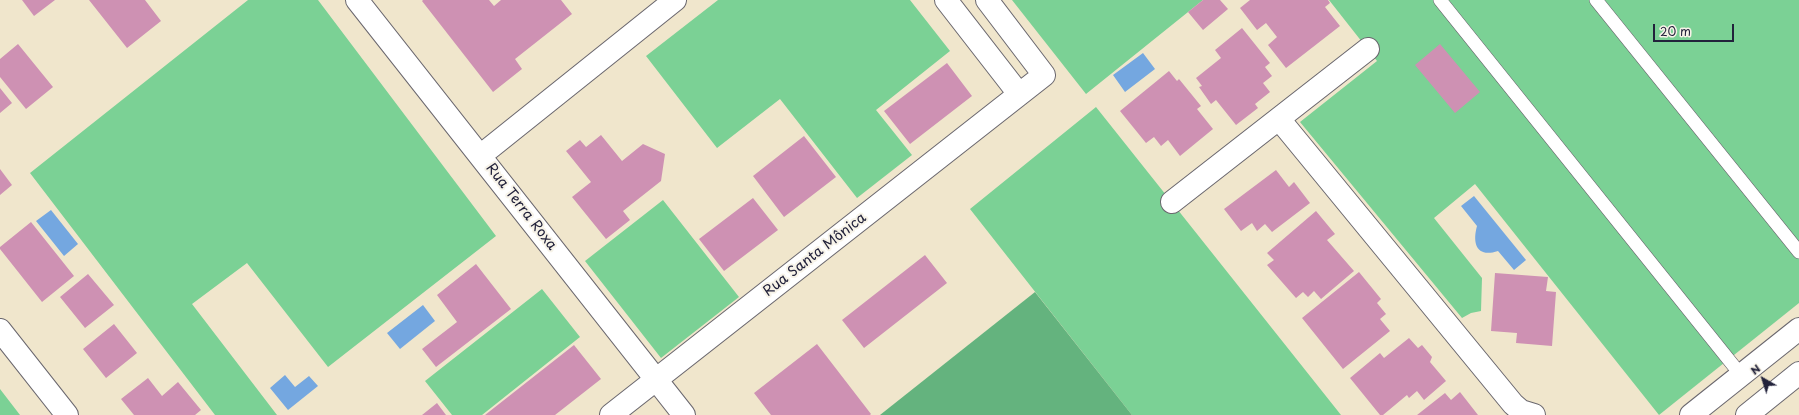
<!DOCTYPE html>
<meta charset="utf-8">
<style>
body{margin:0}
#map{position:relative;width:1799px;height:415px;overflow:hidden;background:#f0e6cc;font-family:"Playpen Sans",sans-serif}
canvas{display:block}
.north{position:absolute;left:1743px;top:359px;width:40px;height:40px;-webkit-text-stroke:3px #f7f3e8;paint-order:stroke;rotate:321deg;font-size:11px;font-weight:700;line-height:16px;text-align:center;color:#22223b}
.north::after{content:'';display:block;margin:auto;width:14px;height:18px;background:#22223b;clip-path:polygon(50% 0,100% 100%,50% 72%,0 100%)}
.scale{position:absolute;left:1653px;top:24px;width:81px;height:18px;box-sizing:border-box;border:2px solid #22223b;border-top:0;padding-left:5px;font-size:12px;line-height:14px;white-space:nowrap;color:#22223b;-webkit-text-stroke:3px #f7f3e8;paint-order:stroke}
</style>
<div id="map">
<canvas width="1799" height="415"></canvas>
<div class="north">N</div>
<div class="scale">20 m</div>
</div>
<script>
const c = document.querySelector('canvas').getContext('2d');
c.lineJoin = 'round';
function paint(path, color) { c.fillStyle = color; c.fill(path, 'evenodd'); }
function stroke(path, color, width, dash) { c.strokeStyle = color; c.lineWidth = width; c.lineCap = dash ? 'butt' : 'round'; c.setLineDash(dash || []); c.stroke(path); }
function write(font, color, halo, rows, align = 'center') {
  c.font = font + ' "Playpen Sans",sans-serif'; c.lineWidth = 4; c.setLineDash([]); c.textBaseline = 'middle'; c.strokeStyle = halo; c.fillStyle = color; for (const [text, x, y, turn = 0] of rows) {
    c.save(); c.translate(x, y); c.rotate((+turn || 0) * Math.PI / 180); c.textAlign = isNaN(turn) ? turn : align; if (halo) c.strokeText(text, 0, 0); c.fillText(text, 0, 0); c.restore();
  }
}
paint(new Path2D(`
 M248,0H318L496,236L328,367L247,263L192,304L277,415H215L30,173Z
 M718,0H910L950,51L876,110L912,155L857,198L780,99L717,148L646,56Z
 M1012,0H1203L1086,94Z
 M1329,0H1799V303L1659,415L1475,184L1434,218L1482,278L1481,311L1471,313L1462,318L1300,122L1377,61Z
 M1096,107L1341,415H1132L970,209Z
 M663,200L739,297L661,358L585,261Z
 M542,289L580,337L482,415H452L425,381Z
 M0,389L20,415H0Z`), '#7bd195');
paint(new Path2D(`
 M1035,292L1132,415H880Z`), '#64b37e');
paint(new Path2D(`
 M1143,53L1155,69L1125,92L1113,75Z
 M1474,196L1526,260L1514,270L1498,251C1477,258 1472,244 1477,226L1461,206Z
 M51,210L78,244L64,256L36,221Z
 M423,305L435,321L400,349L387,333Z
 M285,375L295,387L309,376L318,386L288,410L270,388Z`), '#74a7e0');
paint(new Path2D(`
 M22,0H55L34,16Z
 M89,0H145L161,21L127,48Z
 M423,0H489L494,6L501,0H561L572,14L515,59L522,69L493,92L422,1Z
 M1203,0H1220L1228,9L1203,30L1188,12Z
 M1250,0H1328L1330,3L1325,7L1340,26L1286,68L1268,45L1277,37L1266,23L1257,30L1240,8Z
 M1242,28L1270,63L1265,67L1272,76L1263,83L1270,92L1255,104L1258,108L1236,125L1216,100L1211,104L1199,87L1202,86L1196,78L1221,58L1215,50Z
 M18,44L53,87L26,109L0,77V59Z
 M1440,44L1480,92L1455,113L1415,65Z
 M947,63L972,96L910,144L884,111Z
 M1169,71L1177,81L1179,79L1201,106L1197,109L1213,129L1180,156L1168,140L1161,146L1154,137L1146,143L1120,111Z
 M0,88L12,103L0,113Z
 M601,135L622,161L643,144L665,154L661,181L623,211L630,220L606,239L572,197L591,182L566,151L580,140L586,147Z
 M804,136L836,177L784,217L753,176Z
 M0,169L12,185L0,195Z
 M1276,170L1289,187L1294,182L1310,203L1272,232L1265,224L1257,231L1252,223L1241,231L1224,209Z
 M753,198L778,230L724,271L699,239Z
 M1316,211L1335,234L1327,240L1354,271L1321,299L1314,291L1308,297L1303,292L1296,298L1267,265L1274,260L1267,253Z
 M31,222L74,276L42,302L0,249V247Z
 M925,255L947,283L864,348L842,320Z
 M476,264L511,309L436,367L422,349L457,322L437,295Z
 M1359,272L1381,299L1377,303L1386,314L1380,319L1390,331L1343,369L1302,318Z
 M1495,273L1548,277L1546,291L1556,292L1552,346L1516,343L1517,333L1491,331Z
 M88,274L114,305L85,328L60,297Z
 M114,324L137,353L106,378L83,349Z
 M1409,338L1418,348L1422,345L1432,357L1430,362L1446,381L1424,400L1417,391L1409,398L1407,395L1383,415H1380L1350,378L1380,353L1384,358Z
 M817,344L871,414L870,415H771L754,393Z
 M574,345L601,379L555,415H485Z
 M148,378L162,396L178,382L201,410L195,415H134L121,399Z
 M1460,392L1478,415H1417L1445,393L1451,400Z
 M437,403L446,415H422Z`), '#ce91b3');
const service = new Path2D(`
 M1440,0L1741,375
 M1596,0L1799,252`);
const minor = new Path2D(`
 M357,0L684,415
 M946,0L1019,94
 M1279,119L1513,404L1521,411L1534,415
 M480,156L675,0
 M1172,202L1368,49
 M0,330L67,415
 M611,415L1044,75L987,0`);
const tertiary = new Path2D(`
 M1691,415L1799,329
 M1747,415L1799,373`);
stroke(service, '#6a676e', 14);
stroke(minor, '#6a676e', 24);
stroke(tertiary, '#6a676e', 24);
stroke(service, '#fff', 13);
stroke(minor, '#fff', 22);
stroke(tertiary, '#fff', 22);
write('14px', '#22223b', '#f7f3e8', [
 ["Rua Terra Roxa",521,207,52],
 ["Rua Santa Mônica",815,255,-38]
]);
</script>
